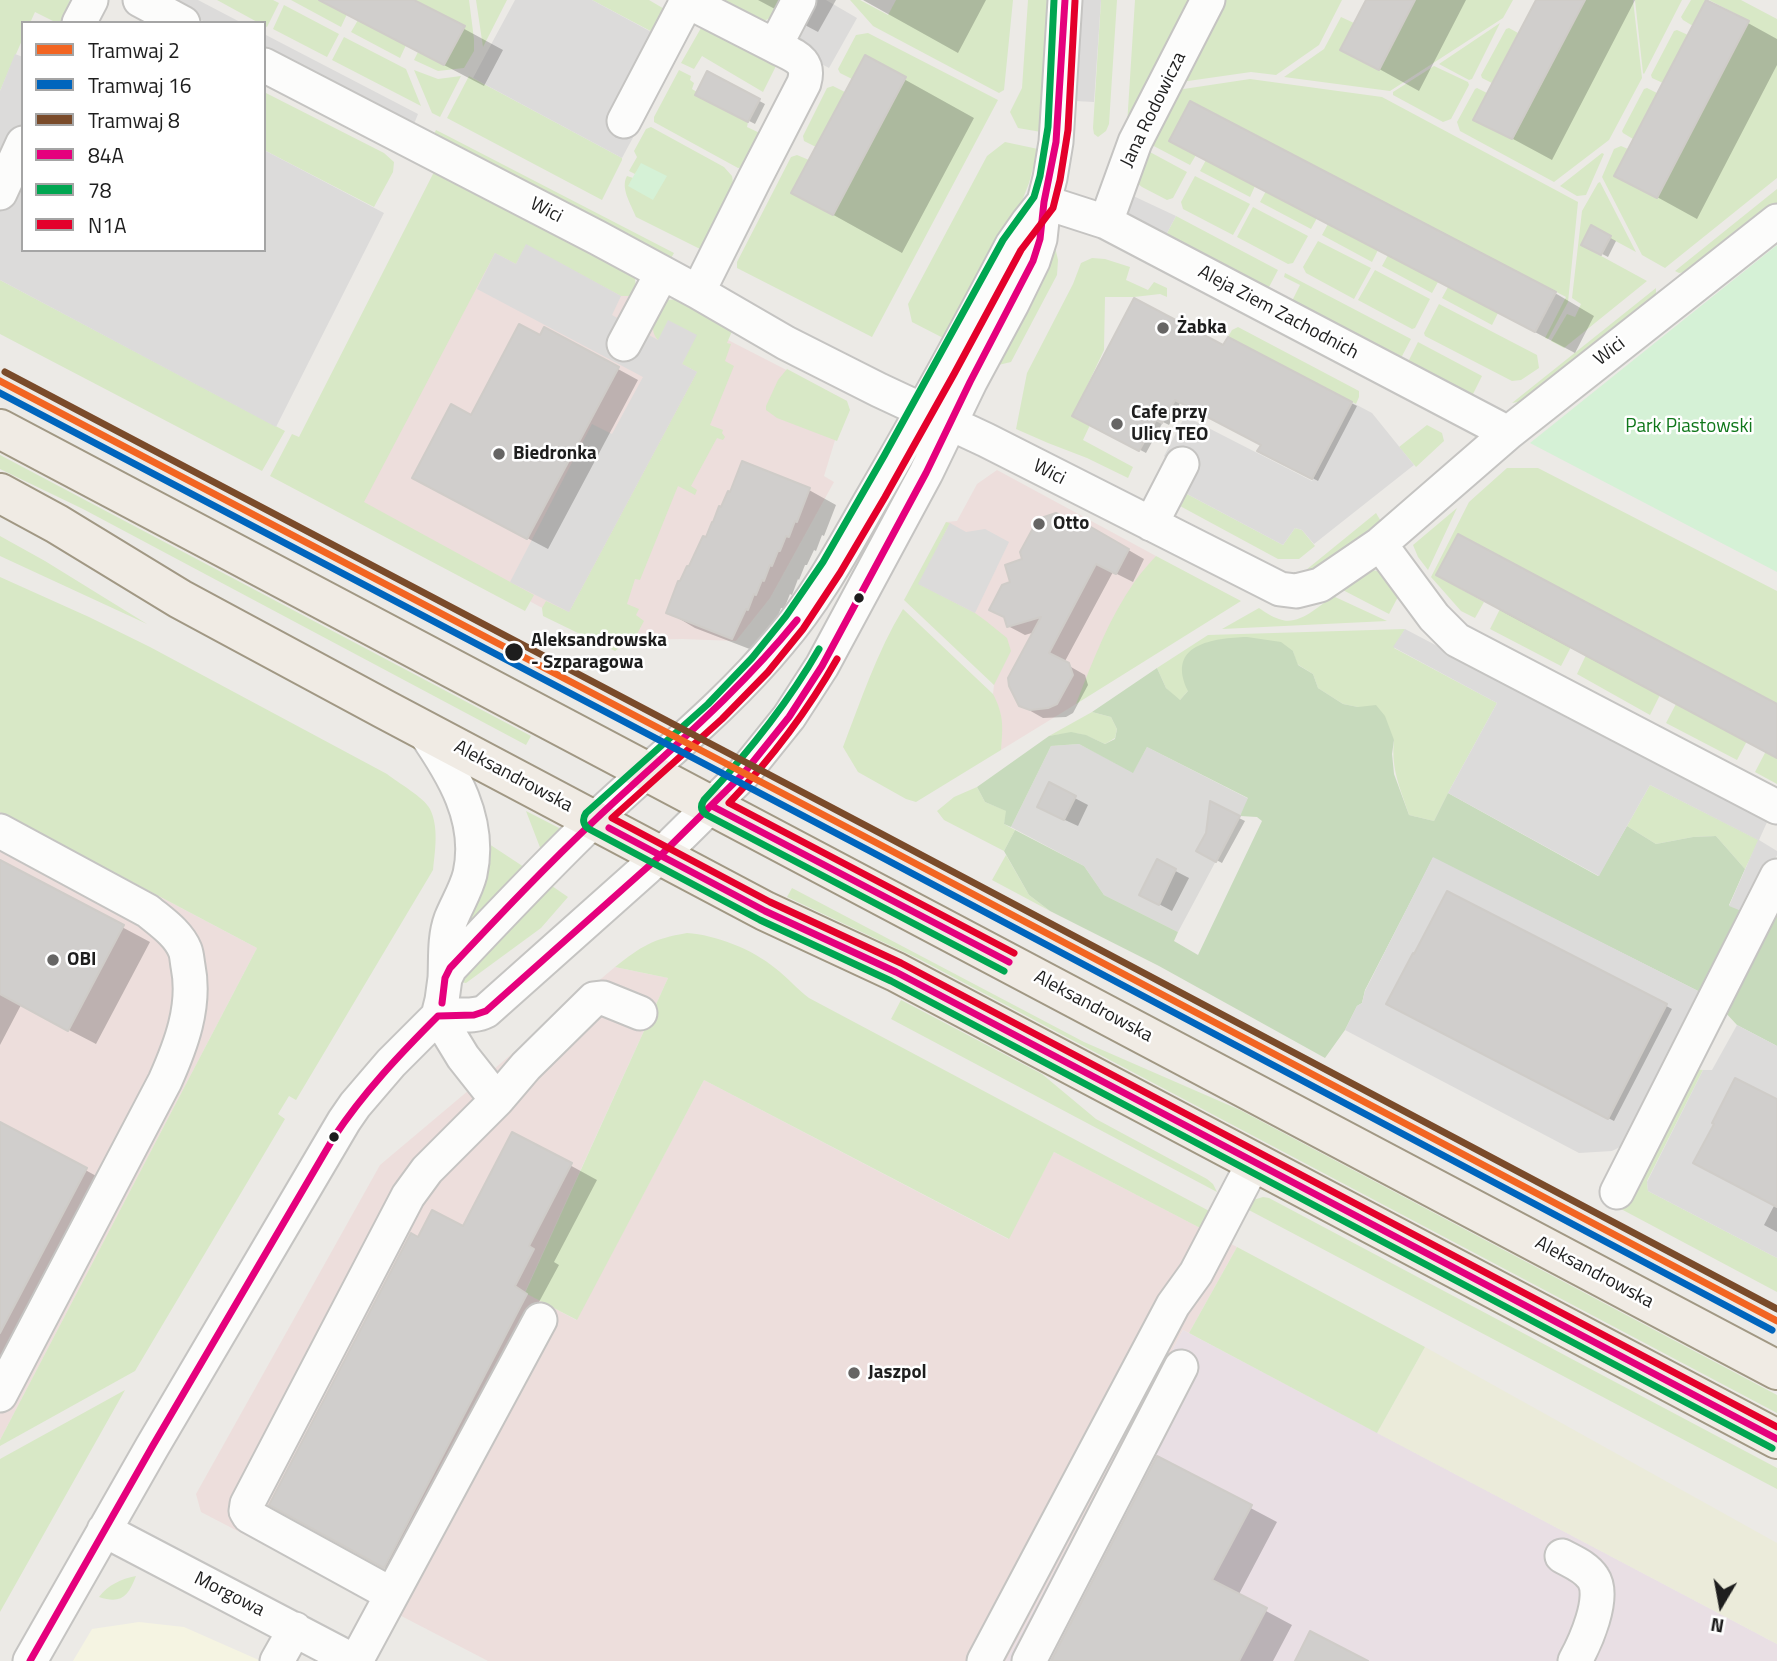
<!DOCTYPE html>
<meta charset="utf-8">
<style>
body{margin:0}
#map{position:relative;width:1777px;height:1661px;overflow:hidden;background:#eceae6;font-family:"Titillium Web",sans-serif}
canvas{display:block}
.legend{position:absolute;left:21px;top:21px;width:245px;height:231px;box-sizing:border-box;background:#fff;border:2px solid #a5a5a5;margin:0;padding:9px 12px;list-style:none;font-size:21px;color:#1e1e1e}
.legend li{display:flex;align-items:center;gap:14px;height:35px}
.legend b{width:35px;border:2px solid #a5a5a5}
.north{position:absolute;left:1686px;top:1570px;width:70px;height:70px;-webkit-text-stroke:5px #fff;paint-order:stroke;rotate:190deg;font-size:19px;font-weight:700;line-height:28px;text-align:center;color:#1e1e1e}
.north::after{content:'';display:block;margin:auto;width:24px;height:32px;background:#1e1e1e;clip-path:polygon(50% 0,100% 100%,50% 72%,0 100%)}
</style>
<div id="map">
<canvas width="1777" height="1661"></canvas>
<ul class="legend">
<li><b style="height:9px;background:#f26522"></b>Tramwaj 2</li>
<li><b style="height:9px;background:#0065bd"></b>Tramwaj 16</li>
<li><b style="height:9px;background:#7a4b2a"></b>Tramwaj 8</li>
<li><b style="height:9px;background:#e5007d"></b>84A</li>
<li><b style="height:9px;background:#00a651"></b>78</li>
<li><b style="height:9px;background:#e4002b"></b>N1A</li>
</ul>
<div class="north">N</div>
</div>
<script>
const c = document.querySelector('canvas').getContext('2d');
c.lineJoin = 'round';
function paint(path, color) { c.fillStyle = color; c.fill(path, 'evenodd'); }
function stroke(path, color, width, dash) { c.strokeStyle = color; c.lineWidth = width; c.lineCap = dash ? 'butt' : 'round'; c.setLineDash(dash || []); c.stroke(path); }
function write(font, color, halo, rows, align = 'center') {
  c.font = font + ' "Titillium Web",sans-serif'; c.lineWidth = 5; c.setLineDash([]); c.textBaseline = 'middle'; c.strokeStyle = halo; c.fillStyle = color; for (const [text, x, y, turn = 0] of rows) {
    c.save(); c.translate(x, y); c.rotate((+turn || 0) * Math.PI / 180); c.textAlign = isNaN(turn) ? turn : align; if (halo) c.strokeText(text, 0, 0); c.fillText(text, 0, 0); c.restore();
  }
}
paint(new Path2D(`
 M1079,744L1133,772L1147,747L1249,799L1178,932L1104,895L1084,866L1011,827L1051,746Z`), '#dbdad8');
paint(new Path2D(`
 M501,215L728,340L847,401L824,476L834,482L770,598L736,641L682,639L631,640L610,644L349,505Z
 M997,470L1156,556L1076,704L1001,750L993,694L994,685L918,584L946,522L957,521L977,484Z
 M0,812L257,948L0,1440Z
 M615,967L668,978L525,1292L576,1320L704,1080L1008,1239L1054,1152L1237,1247L1189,1333L1183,1330L1006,1661H488L201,1512L196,1494L380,1165Z`), '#eddedc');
paint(new Path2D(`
 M1183,1330L1777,1644V1661H1006Z`), '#e9dfe4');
paint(new Path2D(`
 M139,1622L184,1627L261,1661H73L92,1629Z`), '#f5f4e2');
paint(new Path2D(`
 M1425,1347L1777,1543V1644L1377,1433Z`), '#ebebda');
paint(new Path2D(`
 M0,0H70L61,23H57L35,12L30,23H23V38L0,91Z
 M217,0H273L279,3L267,27L264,26V23H259Z
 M291,0H320L347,14L341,27Z
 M414,0H469L474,39V51L464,68L438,71L414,60L418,52L444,65L465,27Z
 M476,0H507L483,47Z
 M592,0H649L666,10L658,35Z
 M717,0H780L770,18L762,22Z
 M850,0H860L888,15L896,0H1013L1004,90L999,93L873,26Z
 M1028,0H1050L1041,132L1018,128L1010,112L1022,88Z
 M1101,0H1117L1109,124L1106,131L1098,137L1094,134L1093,128Z
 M1135,0H1197L1127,125Z
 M1224,0H1342L1319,45L1276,75L1251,72L1181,82Z
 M1415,0H1513L1503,18L1390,91L1284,77L1324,49L1341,17L1354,23L1379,70Z
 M1585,0H1633L1642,78L1609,140L1554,182L1460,131L1457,122L1475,89L1477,88L1487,93L1474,120L1513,139Z
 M1635,0H1682L1644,74L1643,73Z
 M1691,0H1706L1693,26L1683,20L1681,17Z
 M1709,0H1741L1777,19V178L1665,268L1642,255L1602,177L1614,149L1621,146L1628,149L1657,197L1749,21Z
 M284,5L339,34L327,57L273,29Z
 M358,20L406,45L400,58L351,32Z
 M1500,23L1472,79L1469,80L1439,64Z
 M701,28L776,66L763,92L702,56L694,69L681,63Z
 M1509,28L1518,33L1492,83L1482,78L1481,75L1506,29Z
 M1677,30L1688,35L1663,83L1652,78L1651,75L1674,31Z
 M868,33L998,100L872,337L737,268V262L791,157L797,155L809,160L792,193L833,215L906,78L866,56L852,79L840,73L838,69L856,35Z
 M344,37L406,69L421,106L332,60Z
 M1434,66L1468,82L1469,85L1451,119L1443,122L1393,95V92Z
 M414,70L438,79L461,76L440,117L432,113Z
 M679,70L691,76L690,80L694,83L692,89L697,92L696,95L748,122L747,127L764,135L748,166L738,168L654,122V117Z
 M469,76L622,158V160L602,200L447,118Z
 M1250,79L1382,97L1578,202L1568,302L1548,339L1545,338L1566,297L1191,101L1169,141L1196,155L1190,165L1148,143L1177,90Z
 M833,86L845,92L816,147L804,141L803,136L827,88Z
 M1647,88L1657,93L1633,139L1623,133L1622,131L1644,89Z
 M264,92L384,153L394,162L393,172L374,207L264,150Z
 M651,127L724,167L732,176L735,195L710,254L636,217C631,204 620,188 627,176L633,178L628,186L642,163L635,174L629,171L637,157L634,151L646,129Z
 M436,130L442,133L674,253L670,260L433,136Z
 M1005,142L1038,149L1029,183L1014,222L949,341L912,322L908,304L987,156Z
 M1148,151L1187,172L1173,198L1167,200L1142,187L1133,180Z
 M1602,153L1604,154L1586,195L1577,196L1560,186Z
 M1206,160L1255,186L1250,197L1200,171Z
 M435,170L634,273L637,292L630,296H621L526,245L516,264L495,253L364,502L534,595L525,611L270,476L292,434L299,437Z
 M1195,176L1250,204L1233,235L1183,209L1181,202Z
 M1600,182L1636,252L1610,238L1611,236L1592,226L1581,245L1647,281L1564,348L1551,341L1567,314L1575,317L1581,304L1572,298L1582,211L1598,183Z
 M1777,189V204L1693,271L1679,273L1675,271Z
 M1266,191L1317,218L1311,229L1260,202Z
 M1253,207L1308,236L1293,263L1288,264L1237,237Z
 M1176,216L1278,270L1268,289L1166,235Z
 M1328,224L1378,250L1372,262L1322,235Z
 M1318,241L1371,268L1354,299L1306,273L1303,267Z
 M1055,247L1058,260L1057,275L1011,362L994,366Z
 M1388,255L1438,282L1432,293L1382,266Z
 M1092,258L1105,259L1130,267L1126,280L1148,290L1154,282L1167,288V297L1160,294L1134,297H1105L1104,350L1073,416L1090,425L1083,440L1133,467L1128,478L1087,458L1048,443L1016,429L1027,373L1073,284L1081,263Z
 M1375,270L1430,299L1415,328L1412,329L1358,300Z
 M1285,273L1411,339L1401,358L1292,301L1300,285L1284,277Z
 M0,280L285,431L262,471L0,334Z
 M1448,287L1498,313L1492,325L1442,298Z
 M1656,288V298L1524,401L1512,403Z
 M680,299L733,329L727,343L731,344L725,361L734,366L710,425L723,430L722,433L725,437L723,440L717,438L691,486L697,490L695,495L678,486L640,580L635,579L627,604L639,609L636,615L644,621L636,636L615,651L543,616L542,608L546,601L569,612L697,372L682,364L696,335L658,340C646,327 659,313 666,300Z
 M1439,304L1537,355L1539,368L1521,380L1512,381L1425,336L1424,333Z
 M1238,327L1359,391V397L1356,404L1228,337L1232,330Z
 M1418,342L1482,376L1472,396L1408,362Z
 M787,369L847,401L850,410L837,441L777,418L766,410V406L778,380Z
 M1427,425L1442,433L1444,441L1416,467L1399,447Z
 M0,455L531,736L526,745L83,509L0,469Z
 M1507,468H1538L1777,591V704L1459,534L1436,575L1484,602L1475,618L1461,611L1431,577L1469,502Z
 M1187,485L1190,487L1187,494L1283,545L1295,528L1302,530L1315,546L1299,559H1278L1180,506V498Z
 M1457,508L1428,570L1418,557L1413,545Z
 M1376,513L1382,523L1316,569L1306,570Z
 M946,522L950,523L919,584L975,613L986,621L1007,638L1011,651L994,685L904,600Z
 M0,536L45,561L147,624L0,556Z
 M1156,556L1241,601L1076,704C1092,662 1109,618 1135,581C1141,572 1149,564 1156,556Z
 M1367,570C1385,569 1390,580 1400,593L1389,614L1339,588Z
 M0,577L89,617L150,647L387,774C398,783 424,797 430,809C439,827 435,851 433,870L296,1100L289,1096L278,1114L285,1119L135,1371L0,1446V1440L257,948L0,812Z
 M1333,596L1387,621L1222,629L1259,608C1265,612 1272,617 1279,619C1298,627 1319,606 1333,596Z
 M903,609L993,694C1004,715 1003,727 1001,750L916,802L906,799L858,772L843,747C861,700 877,652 903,609Z
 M1500,609L1571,647L1561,666L1490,629Z
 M1405,629L1394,648L1497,703L1448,793L1434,821L1409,815C1400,787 1391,770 1394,740L1358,707L1343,704L1318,688L1313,674L1297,664L1293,651L1188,691L1179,701L1166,688L1157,668L1208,635Z
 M1586,655L1660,695L1650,715L1577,674Z
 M1676,704L1747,741L1737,760L1666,723Z
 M1092,712L1111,717L1117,729L1115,738L1105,744C1081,732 1076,731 1049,736Z
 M1766,751L1777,757V784L1755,772Z
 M1650,785L1759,840L1745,869L1716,836L1693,837L1656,844L1627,826Z
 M977,787L985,802L1007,811L1004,824L1015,830L1004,851L944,820L937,811L954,797Z
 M526,811L563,830L541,850Z
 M486,842L524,867L456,935Z
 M1006,855L1029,895L1050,911L992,880Z
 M552,886L568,897L541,928L466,983L461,982Z
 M792,888L1084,1042L1240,1110L1777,1395V1413L919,959L787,897Z
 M687,933C716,935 752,949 775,968C787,977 797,989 809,998L1213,1213L1204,1230L1054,1152L1009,1239L704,1080L577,1320L525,1293L668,978L615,967C642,946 652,939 687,933Z
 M901,1000L1042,1074L1096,1119L1207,1179L1213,1184L1217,1192L891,1019Z
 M1690,1069L1703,1070L1647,1181L1648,1191L1777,1258V1292L1621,1209Z
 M1263,1197L1269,1198L1777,1468V1489L1245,1208L1253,1200Z
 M1237,1247L1425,1347L1377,1433L1189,1333Z
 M125,1390L0,1612V1459Z
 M136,1576C128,1597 121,1604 99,1597C108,1585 121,1579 136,1576Z`), '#d8e8c6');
paint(new Path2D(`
 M1247,637L1281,642L1293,651L1298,665L1313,674L1318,688L1343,704L1358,707L1376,705L1385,716L1394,740L1392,754L1394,774L1409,815L1434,821L1448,793L1598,876L1627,826L1656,844L1693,837L1716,836L1745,869L1729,905L1749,914L1702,993L1433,858L1365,990L1362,1003L1357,1006L1345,1030L1325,1058L1159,966L1050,911L1029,895L1004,851L1015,830L1084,866L1104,895L1178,932L1174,941L1198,955L1262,821L1257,817L1240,816L1248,798L1147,747L1133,773L1079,744L1051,746L1011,827L1004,824L1006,811L985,802L977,787L1049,736L1071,732L1086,735L1105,744L1115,739L1117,729L1111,717L1092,712L1157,668L1166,688L1180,700L1188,691C1165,644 1214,638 1247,637Z
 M1777,906V1046L1737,1025L1724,1011Z`), '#c7dabc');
paint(new Path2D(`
 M641,163L667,176L653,200L628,186Z
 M1777,245V572L1530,443Z`), '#d5f1d6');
paint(new Path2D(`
 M163,0H198L242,23H207Z
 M515,0H592L681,48L622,158L473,78Z
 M780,0H826L857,18L829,68L762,32Z
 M1081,0H1101L1094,102L1075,101Z
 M264,34L418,114L412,129L264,52Z
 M15,54L23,57V250H264V150L384,213L276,427L0,280V91Z
 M1129,194L1176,216L1166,235L1122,214Z
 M526,244L621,296L612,315L658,340L668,320L697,335L682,364L697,372L569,612L510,582L592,424L612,434L643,377L477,289L495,253L516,264Z
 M1353,403L1372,413L1414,465L1314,544L1302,530L1295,528L1283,545L1187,494L1190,487L1164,456L1185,416L1312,481Z
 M950,523L966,532L985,529L1009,542L975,613L918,584Z
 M1405,629L1768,820L1759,840L1777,851V855L1749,914L1729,906L1758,840L1650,785L1599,876L1448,793L1497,703L1393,647Z
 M1433,857L1702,993L1622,1146L1612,1151L1579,1153L1345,1030L1357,1006L1362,1003L1365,991Z
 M1737,1025L1777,1046V1258L1648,1191L1647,1182L1703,1070H1712Z`), '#dcdbda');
paint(new Path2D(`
 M320,0H411L503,50L484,86Z
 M758,0H836L818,32Z
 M863,0H986L958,53Z
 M1368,0H1466L1419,91L1343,49Z
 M1538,0H1635L1552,160L1476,119Z
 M1708,1L1777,39V65L1697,219L1617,175Z
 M866,58L974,118L902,253L794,193Z
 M708,73L765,104L755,124L697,94Z
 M1191,103L1555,293L1594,316L1575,353L1211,163L1172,140Z
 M1592,228L1616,241L1608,257L1583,244Z
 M545,329L638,380L548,549L434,489Z
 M1229,339L1357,406L1318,481L1260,450L1263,444L1181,401L1169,425L1163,422L1146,453L1075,415L1224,348Z
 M809,490L836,505L824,536L822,535L816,551L814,550L807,565H805L799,580L798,579L792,595L790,594L784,609L781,608L775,624L760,653L695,628L668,612Z
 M1085,525L1144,559L1133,582L1113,572L1064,663L1085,675L1088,685L1073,713L1066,717L1043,718L1020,705L1035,632L1025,635L1008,626L1012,583L1024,560L1083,529Z
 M1438,574L1777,706V758L1507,614Z
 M1050,785L1088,805L1078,826L1052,814Z
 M1211,804L1245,821L1222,863L1199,851L1208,834Z
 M0,862L150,942L96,1044L21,1005L0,1045Z
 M1158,862L1189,878L1172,911L1155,902Z
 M1448,893L1672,1009L1614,1121L1388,1004Z
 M1777,1101V1232L1764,1225L1775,1204Z
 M0,1124L113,1185L0,1399Z
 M513,1134L597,1180L554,1262L559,1265L539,1302L552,1310L410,1581L296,1519L418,1239L464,1228Z
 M1158,1459L1277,1522L1238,1596L1292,1625L1273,1661H1052Z`), '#0003');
const building = new Path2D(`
 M319,0H414L465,26L444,65Z
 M1366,0H1415L1379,70L1340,50Z
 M1536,0H1585L1512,139L1473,120Z
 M1706,0L1749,21L1657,198L1614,176Z
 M865,55L906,77L833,215L791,193Z
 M707,71L760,99L748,122L695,95Z
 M1190,101L1556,292L1535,332L1169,141Z
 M1591,225L1611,236L1601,255L1581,245Z
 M1134,298L1223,345L1228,337L1352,402L1312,479L1257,451L1261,445L1175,400L1162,423L1156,420L1139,451L1072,416Z
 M519,324L540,335L544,327L619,367L527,539L412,478L451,404L471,415Z
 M742,461L810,488L797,522L795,521L789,537L786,536L780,551H778L772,566L770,565L764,581L762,580L756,595L754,594L748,610L746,609L732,639L666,613L678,581H680L687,566H689L703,536L706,537L712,522H713L719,506L721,507L728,491L730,492Z
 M1056,513L1082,526L1084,523L1129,549L1116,574L1096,564L1049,653L1069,663L1073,675L1057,704L1048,708L1030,710L1019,706L1009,686L1008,678L1041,617L1007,627L1004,617L989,610L1002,585L1010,582L1005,565L1022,559L1020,552L1038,519Z
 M1458,534L1777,704V758L1436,575Z
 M1049,782L1076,796L1064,820L1037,807Z
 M1210,801L1240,816L1216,862L1196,851L1206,833Z
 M1157,859L1176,869L1159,905L1139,895Z
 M0,860L124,925L68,1031L0,994Z
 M1447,891L1667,1004L1608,1119L1386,1004L1413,953L1414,954Z
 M1735,1078L1777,1099V1207L1693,1163L1714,1124L1712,1123Z
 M0,1122L87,1168L0,1333Z
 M512,1132L572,1163L529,1246L534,1249L515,1286L527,1294L384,1568L269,1505L411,1233L418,1237L432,1210L463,1226Z
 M1157,1456L1252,1505L1212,1580L1267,1608L1239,1661H1051Z
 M1310,1631L1368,1661H1295Z`);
paint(building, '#d0cecc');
stroke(building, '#cfccc8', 2);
const minor = new Path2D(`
 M140,0L183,23
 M685,0L775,46
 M79,23L91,0
 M264,65L598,238L698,292L786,343L879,390L986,440L1280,589L1296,591L1320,585L1380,544L1508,433L1777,221
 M624,121L687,1
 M0,193L23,143
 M1044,202L1106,222L1508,433
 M1106,222L1135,142L1208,0
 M698,292L754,180L804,83C811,59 793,56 775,46L799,0
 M624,344L662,273
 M1151,524L1182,464
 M1380,544L1434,617L1457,640L1777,807
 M423,730C453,773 482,820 470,874C466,890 457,904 451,919C444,938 446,959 445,978
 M0,831L148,911C161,922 178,933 185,950C187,955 187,961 188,966C196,1006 181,1045 165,1081L0,1395
 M438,1016C454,1012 471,1019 486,1011L660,856L744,773L789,717L822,666L926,473L970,382L1012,304L1033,261L1040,239L1044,202L1050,178L1056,142L1065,0
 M438,1016L463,1057L497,1100
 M1617,1192L1777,876
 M104,1530L354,1661
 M1562,1556C1573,1562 1586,1567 1593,1578C1606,1597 1585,1643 1575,1661
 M391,1594L249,1516L246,1511L247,1504L408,1196L427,1170L497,1100L526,1066L594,999L603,998L640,1013
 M30,1661L152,1447L344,1121L355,1105L391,1063L438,1016L442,1000L445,978L450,968C497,918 544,868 594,820C656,761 725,708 780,641C818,597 845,545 874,495C922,413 968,329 1012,245L1028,222L1044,202
 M277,1661L295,1629
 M356,1661L540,1320
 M984,1661L1173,1305L1196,1273L1254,1162
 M1029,1661L1181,1367`);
const major = new Path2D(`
 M0,429L1777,1370
 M0,493L57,524L180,599L384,709L765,911L896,972L1777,1439`);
stroke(minor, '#c5c4c2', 37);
stroke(major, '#a19884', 42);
stroke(minor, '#fcfcfb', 33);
stroke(major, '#f0ebe4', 38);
stroke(new Path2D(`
 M712,806L1009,962
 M609,828L765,911L896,972L1777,1439
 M442,1003L445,978L450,968C498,917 545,867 596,819C665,754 737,694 797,620
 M30,1661L152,1447L334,1137C364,1092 400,1054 438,1016L474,1015L486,1011L660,856L744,773L789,717L822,666L926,473L970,382L1033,261L1040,239L1044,202L1056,142L1065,0`), '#e5007d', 7);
stroke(new Path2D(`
 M1054,0L1048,127L1040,176L1034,197L1003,240L884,456L823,562L786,616L752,658L708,704L586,813C582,819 583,825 589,829L760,920L891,981L1772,1448
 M819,649C787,705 748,753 704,800C700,806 701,811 707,815L1004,971`), '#00a651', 7);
stroke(new Path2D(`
 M1075,1L1068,130L1060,180L1053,208L1021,250L954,374L885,497L840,573L803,629L768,672L722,719L612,818L770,902L901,963L1777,1427
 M837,659C807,712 771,759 729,803L1014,953`), '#e4002b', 7);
stroke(new Path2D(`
 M0,381L873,841L1777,1321`), '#f26522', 7);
stroke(new Path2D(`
 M0,393L868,850L1772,1330`), '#0065bd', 7);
stroke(new Path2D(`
 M5,372L878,832L1777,1309`), '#7a4b2a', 7);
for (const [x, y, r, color] of [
 [1163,328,7,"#666564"],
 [1117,424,7,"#666564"],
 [499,454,7,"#666564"],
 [1039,524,7,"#666564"],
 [859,598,6,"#1e1e1e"],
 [514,652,10,"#1e1e1e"],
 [53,960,7,"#666564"],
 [334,1137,6,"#1e1e1e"],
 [854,1373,7,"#666564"]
]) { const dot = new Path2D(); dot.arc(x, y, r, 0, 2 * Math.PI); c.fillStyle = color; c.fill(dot); stroke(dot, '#fff', 2.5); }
write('19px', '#1e1e1e', '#fff', [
 ["Jana Rodowicza",1154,110,-64],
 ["Wici",546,211,27],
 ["Aleja Ziem Zachodnich",1278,313,28],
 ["Wici",1610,352,-38],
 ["Wici",1049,473,27],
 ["Aleksandrowska",513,777,28],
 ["Aleksandrowska",1093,1007,28],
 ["Aleksandrowska",1594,1273,28],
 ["Morgowa",229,1595,27]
]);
write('bold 19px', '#1e1e1e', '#fff', [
 ["Żabka",1177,328],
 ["Cafe przy",1131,413],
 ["Ulicy TEO",1131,435],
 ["Biedronka",513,454],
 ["Otto",1053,524],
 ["OBI",67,960],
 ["Jaszpol",868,1373]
], 'left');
write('19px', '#10771b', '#fff', [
 ["Park Piastowski",1689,427]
]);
write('bold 19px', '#1e1e1e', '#fff', [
 ["Aleksandrowska",531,641],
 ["- Szparagowa",531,663]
], 'left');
</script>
